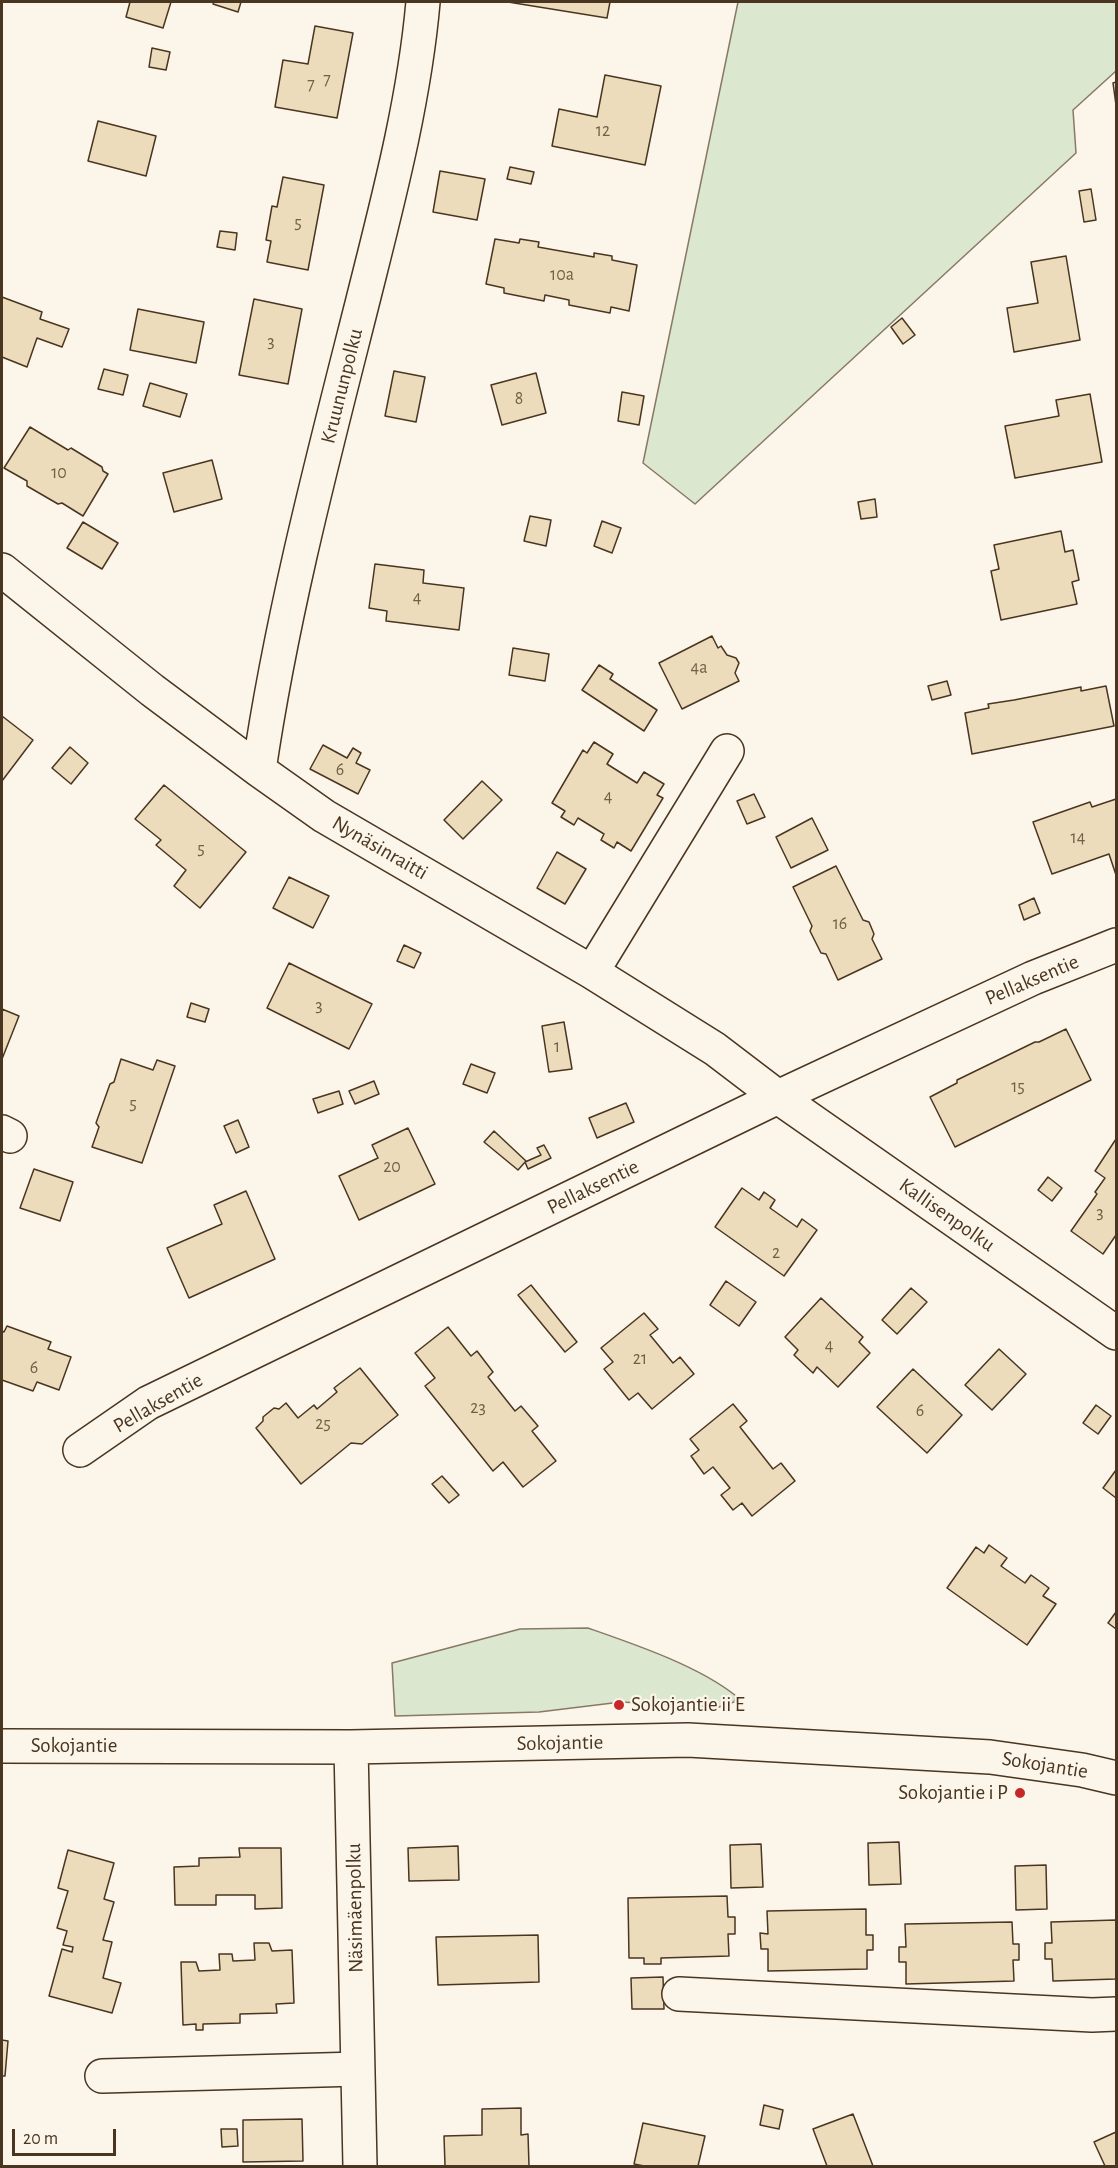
<!DOCTYPE html>
<meta charset="utf-8">
<style>
body{margin:0}
#map{position:relative;width:1118px;height:2168px;overflow:hidden;background:#fbf6e9;font-family:"Alegreya Sans",sans-serif}
canvas{display:block}
.frame{position:absolute;inset:0;border:3px solid #4a3520;pointer-events:none}
.scale{position:absolute;left:12px;top:2129px;width:104px;height:27px;box-sizing:border-box;border:3px solid #4a3520;border-top:0;padding-left:8px;font-size:18px;line-height:21px;white-space:nowrap;color:#4a3520;-webkit-text-stroke:4px #fbf6e9;paint-order:stroke}
</style>
<div id="map">
<canvas width="1118" height="2168"></canvas>
<div class="frame"></div>
<div class="scale">20 m</div>
</div>
<script>
const c = document.querySelector('canvas').getContext('2d');
c.lineJoin = 'round';
function paint(path, color) { c.fillStyle = color; c.fill(path, 'evenodd'); }
function stroke(path, color, width, dash) { c.strokeStyle = color; c.lineWidth = width; c.lineCap = dash ? 'butt' : 'round'; c.setLineDash(dash || []); c.stroke(path); }
function write(font, color, halo, rows, align = 'center') {
  c.font = font + ' "Alegreya Sans",sans-serif'; c.lineWidth = 4.5; c.setLineDash([]); c.textBaseline = 'middle'; c.strokeStyle = halo; c.fillStyle = color; for (const [text, x, y, turn = 0] of rows) {
    c.save(); c.translate(x, y); c.rotate((+turn || 0) * Math.PI / 180); c.textAlign = isNaN(turn) ? turn : align; if (halo) c.strokeText(text, 0, 0); c.fillText(text, 0, 0); c.restore();
  }
}
const green = new Path2D(`
 M738,2H1116V71L1073,110L1076,153L695,504L643,463Z
 M588,1628C634,1644 699,1666 736,1696L734,1702L719,1707L621,1702L539,1712L395,1716L392,1663L520,1629Z`);
paint(green, '#dce7d0');
stroke(green, '#887966', 1.5);
const building = new Path2D(`
 M130,2H171L163,28L126,17Z
 M214,2H241L238,12L213,4Z
 M508,2H610L607,18Z
 M315,26L353,33L337,118L275,107L283,60L308,64Z
 M152,48L170,52L166,70L149,67Z
 M605,75L661,86L645,165L552,146L559,109L597,117Z
 M1116,82V105L1113,83Z
 M98,121L156,136L146,176L88,161Z
 M510,167L534,172L531,184L507,179Z
 M440,171L485,179L477,220L433,212Z
 M283,177L324,185L308,270L267,262L271,241L266,240L272,206L277,207Z
 M1091,189L1096,220L1084,222L1079,191Z
 M220,231L237,233L235,250L217,247Z
 M495,239L519,243L520,239L539,242L538,247L594,257V253L612,256V260L637,265L629,311L611,307L610,313L569,305V300L545,295L544,301L504,293V288L486,284Z
 M1066,256L1080,340L1014,352L1007,308L1038,303L1031,262Z
 M2,297L42,312L40,319L69,329L62,347L37,338L27,367L2,357Z
 M254,299L302,309L288,384L239,375Z
 M138,309L204,322L196,363L130,350Z
 M902,318L915,335L903,344L891,327Z
 M104,369L128,375L123,395L98,389Z
 M394,371L425,377L416,422L385,416Z
 M536,373L546,413L502,425L491,385Z
 M150,383L187,394L180,417L143,406Z
 M622,392L644,396L639,425L618,421Z
 M1090,394L1102,462L1015,478L1005,426L1059,416L1056,400Z
 M30,427L68,450L71,448L102,467L103,471L108,474L83,516L62,503L58,504L27,486V481L4,468Z
 M212,460L222,499L174,512L163,473Z
 M875,499L877,517L861,519L858,502Z
 M530,516L551,520L546,546L524,541Z
 M602,521L621,528L612,553L594,546Z
 M83,522L118,543L102,569L67,548Z
 M1061,531L1065,552L1073,550L1079,580L1072,582L1077,604L1001,620L991,571L999,569L994,545Z
 M375,564L424,570L423,583L464,588L459,630L386,621L387,611L369,608Z
 M712,636L718,648L721,646L727,655L736,658L739,663L735,673L739,681L682,709L659,663Z
 M513,648L549,654L545,681L509,675Z
 M599,665L613,674L610,679L657,710L644,731L582,690Z
 M947,681L951,695L932,700L928,686Z
 M1106,686L1114,726L972,754L965,713L989,708L988,704L1014,700L1081,687V691Z
 M2,716L33,740L2,781Z
 M594,742L613,754L607,764L637,783L644,772L664,784L657,795L663,798L631,851L617,842L614,848L601,840L604,834L578,818L574,825L561,817L565,811L552,803L583,750L587,753Z
 M323,745L347,758L353,748L361,753L356,763L370,770L358,794L310,769Z
 M70,747L88,763L71,784L52,768Z
 M482,781L502,800L463,839L444,820Z
 M164,785L246,852L200,908L174,886L186,870L156,845L161,840L135,819Z
 M754,794L765,817L747,824L737,801Z
 M1116,799V875L1109,854L1052,874L1033,822L1090,802L1092,807Z
 M812,818L828,850L791,868L776,837Z
 M557,852L586,869L565,904L537,888Z
 M836,866L863,920L869,922L874,934L872,939L882,959L838,980L826,954L821,953L810,931L812,926L793,887Z
 M289,877L329,896L313,928L273,908Z
 M1034,898L1040,913L1024,920L1019,905Z
 M404,945L421,953L414,968L397,961Z
 M289,963L372,1004L349,1049L267,1008Z
 M191,1003L209,1009L205,1022L187,1017Z
 M2,1009L19,1016L2,1059Z
 M564,1022L572,1069L549,1072L542,1026Z
 M1066,1029L1091,1080L955,1147L930,1097L957,1083V1080L1035,1042H1039Z
 M121,1059L153,1070L157,1060L175,1066L142,1163L92,1147L99,1127L96,1123L110,1084L114,1082Z
 M471,1064L495,1073L487,1093L463,1084Z
 M374,1081L379,1094L355,1104L349,1091Z
 M339,1091L343,1104L318,1113L313,1099Z
 M626,1103L634,1122L597,1138L589,1118Z
 M238,1120L249,1147L236,1153L224,1126Z
 M408,1128L435,1184L359,1220L339,1176L378,1158L372,1145Z
 M494,1131L526,1161L518,1170L484,1142Z
 M1116,1139V1235L1103,1254L1071,1231L1097,1194L1095,1192L1105,1178L1095,1171Z
 M544,1145L551,1158L528,1169L525,1162L541,1155L537,1148Z
 M34,1169L73,1182L60,1221L20,1208Z
 M1048,1177L1062,1188L1052,1201L1038,1190Z
 M742,1188L759,1200L764,1192L775,1200L770,1208L797,1227L802,1219L817,1230L784,1276L715,1227Z
 M246,1191L275,1259L189,1298L167,1248L222,1224L214,1205Z
 M726,1281L756,1302L739,1326L710,1305Z
 M531,1285L577,1342L565,1352L518,1295Z
 M911,1288L927,1302L897,1334L882,1320Z
 M821,1298L863,1337L859,1342L870,1353L838,1387L817,1367L813,1373L794,1355L798,1350L785,1337Z
 M644,1313L658,1329L650,1335L673,1363L680,1357L694,1374L652,1409L638,1393L629,1400L604,1369L613,1362L601,1348Z
 M7,1326L51,1342L48,1349L71,1357L59,1390L37,1382L33,1391L2,1380V1331L4,1332Z
 M448,1327L471,1356L477,1351L493,1372L488,1377L515,1411L521,1406L538,1426L532,1431L556,1461L523,1487L503,1462L493,1471L425,1386L435,1378L415,1353Z
 M999,1349L1026,1374L992,1410L965,1385Z
 M360,1368L398,1415L362,1444L351,1443L301,1484L256,1428L263,1421V1417L274,1408L279,1409L286,1403L298,1418L314,1405L317,1409L337,1392L334,1388Z
 M913,1369L962,1415L927,1453L877,1407Z
 M733,1404L747,1421L740,1427L773,1469L781,1463L795,1481L752,1516L742,1503L733,1510L721,1495L730,1488L713,1467L704,1474L691,1456L699,1450L690,1439Z
 M1096,1405L1111,1416L1098,1434L1083,1423Z
 M1116,1470V1498L1103,1488Z
 M442,1476L459,1495L449,1503L432,1484Z
 M989,1545L1007,1558L1001,1566L1025,1583L1031,1575L1049,1588L1043,1596L1056,1604L1027,1645L947,1588L976,1547L984,1553Z
 M1116,1612V1629L1108,1623Z
 M899,1842L901,1884L869,1885L868,1843Z
 M761,1844L763,1887L731,1888L730,1845Z
 M458,1846L459,1880L409,1881L408,1848Z
 M239,1848H281L282,1908L255,1909V1895H216V1905H175L174,1867L199,1866V1858L240,1857Z
 M68,1850L114,1863L104,1899L114,1902L103,1940L112,1942L103,1978L121,1983L112,2013L49,1996L62,1949L72,1952L73,1947L63,1945L67,1931L57,1928L68,1891L58,1888Z
 M1046,1865L1047,1909L1016,1910L1015,1866Z
 M727,1896L728,1917H735V1934H728L729,1956L661,1958V1964H644V1958H629L628,1898Z
 M866,1909V1935H873V1950H867V1969L768,1971V1949H761L760,1933L768,1934L767,1911Z
 M1116,1920V1979L1053,1981L1052,1959H1045V1943H1052L1051,1922Z
 M1012,1922L1013,1944H1019V1960H1013L1014,1981L906,1984V1962H899V1947H906L905,1924Z
 M538,1935L539,1982L438,1985L436,1937Z
 M254,1943H269L272,1951L292,1950L294,2003L276,2004L277,2013L240,2014V2023L203,2024V2030H196V2024L183,2025L181,1962H196L199,1971L220,1970L219,1954H232L233,1961L255,1960Z
 M663,1977L664,2009H632L631,1978Z
 M2,2040L8,2041L5,2076H2Z
 M764,2105L783,2110L779,2129L760,2125Z
 M521,2108V2135L528,2134L529,2166H445L444,2136L482,2135V2109Z
 M853,2114L873,2166H827L813,2129Z
 M302,2119L303,2161L243,2162V2120Z
 M643,2123L705,2136L698,2166H644L634,2164Z
 M221,2129H237L238,2146L222,2147Z
 M1116,2132V2166H1105L1094,2142Z`);
paint(building, '#ecdcbc');
stroke(building, '#4a3520', 1.5);
const minor = new Path2D(`
 M2,570L152,690L259,770L324,816L592,972L715,1049L778,1097L1116,1333
 M259,770C282,613 323,458 362,304C387,204 414,104 423,2
 M592,972L727,751
 M2,1132L10,1136
 M80,1450L148,1403L778,1097L1033,978L1116,945
 M2,1746L351,1747L688,1740L990,1757L1082,1770L1116,1778
 M351,1747L360,2166
 M679,1994L1092,2015L1116,2014
 M102,2076L358,2069`);
stroke(minor, '#4a3520', 36);
stroke(minor, '#fbf6e9', 33);
for (const [x, y, r, color] of [
 [619,1705,6,"#c62828"],
 [1020,1793,6,"#c62828"]
]) { const dot = new Path2D(); dot.arc(x, y, r, 0, 2 * Math.PI); c.fillStyle = color; c.fill(dot); stroke(dot, '#fbf6e9', 2); }
write('18px', '#725f47', null, [
 ["7",327,80],
 ["7",311,85],
 ["12",603,131],
 ["5",298,223],
 ["10a",562,275],
 ["3",271,342],
 ["8",519,399],
 ["10",59,473],
 ["4",417,598],
 ["4a",699,668],
 ["6",340,770],
 ["4",608,797],
 ["14",1078,838],
 ["5",201,849],
 ["16",840,924],
 ["3",319,1006],
 ["1",557,1047],
 ["15",1018,1087],
 ["5",133,1104],
 ["20",392,1167],
 ["3",1100,1213],
 ["2",776,1253],
 ["4",829,1346],
 ["21",640,1359],
 ["6",34,1368],
 ["23",478,1408],
 ["6",920,1411],
 ["25",323,1424]
]);
write('21px', '#4a3520', '#fbf6e9', [
 ["Kruununpolku",342,386,-76],
 ["Nynäsinraitti",380,848,30],
 ["Pellaksentie",1032,980,-23],
 ["Pellaksentie",593,1187,-26],
 ["Kallisenpolku",947,1215,35],
 ["Pellaksentie",158,1403,-30],
 ["Sokojantie",560,1743,-1],
 ["Sokojantie",74,1746],
 ["Sokojantie",1045,1765,9],
 ["Näsimäenpolku",355,1908,-91]
]);
write('21px', '#4a3520', '#fbf6e9', [
 ["Sokojantie ii E",631,1705],
 ["Sokojantie i P",1008,1793,"right"]
], 'left');
</script>
